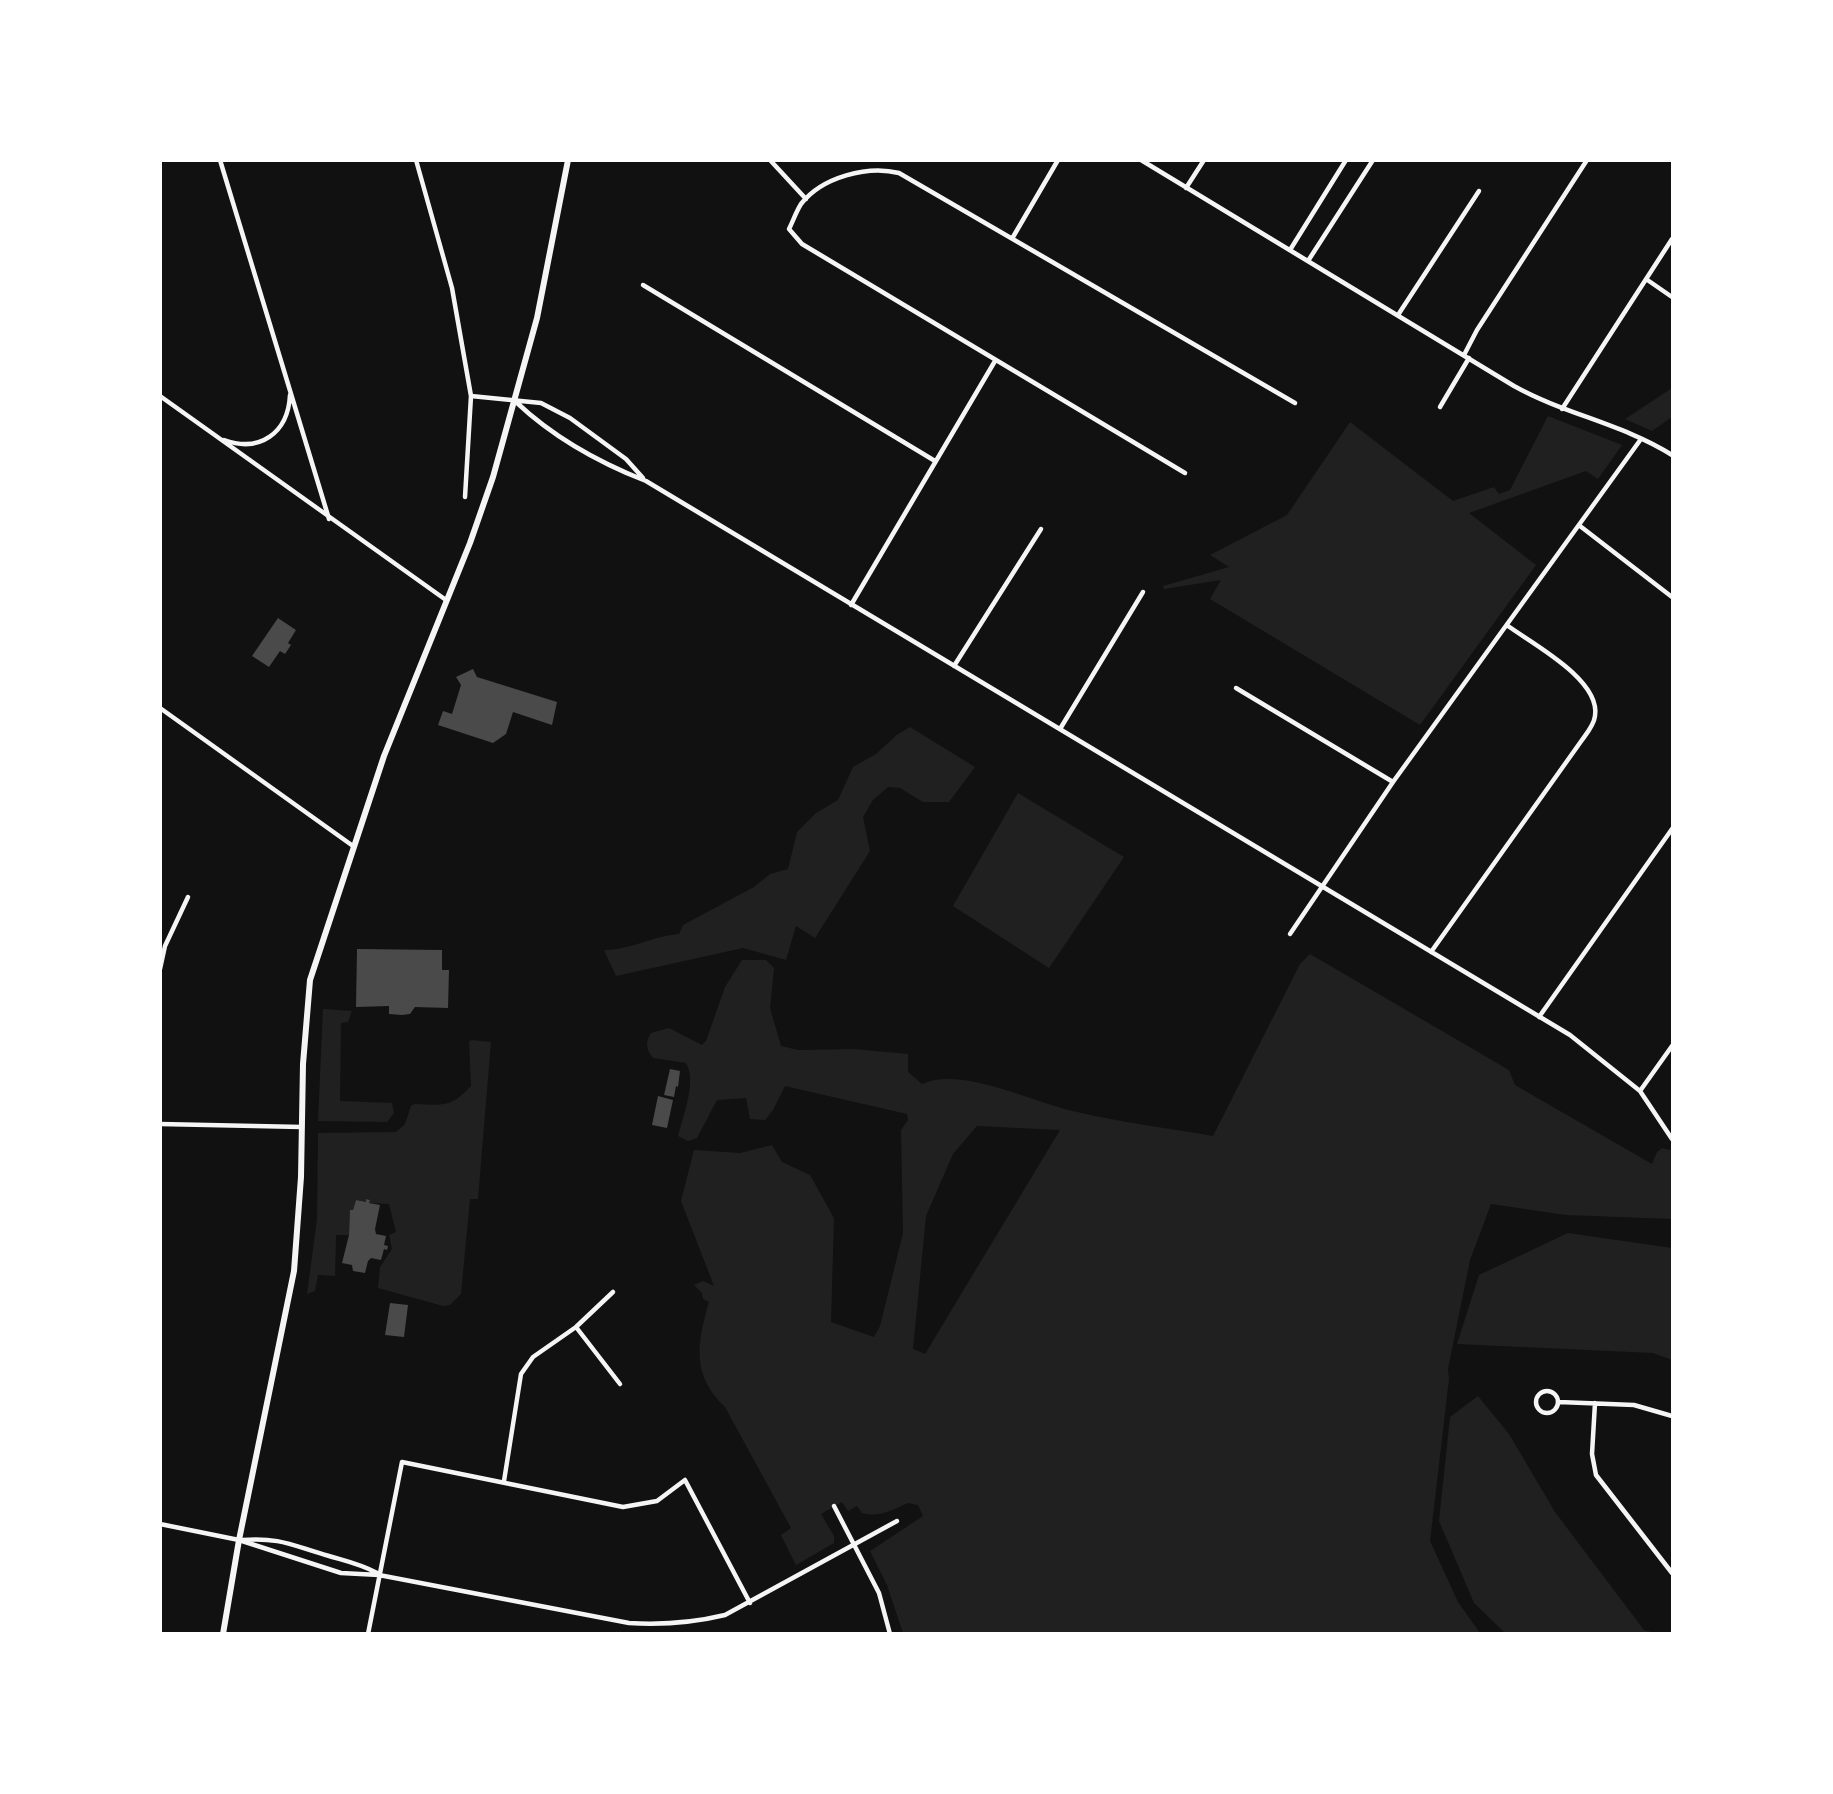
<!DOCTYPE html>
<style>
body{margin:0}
#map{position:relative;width:1833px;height:1794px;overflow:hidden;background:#111;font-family:Raleway,sans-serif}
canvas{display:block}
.frame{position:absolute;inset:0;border:162px solid #fff;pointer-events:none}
</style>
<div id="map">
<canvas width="1833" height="1794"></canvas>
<div class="frame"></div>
</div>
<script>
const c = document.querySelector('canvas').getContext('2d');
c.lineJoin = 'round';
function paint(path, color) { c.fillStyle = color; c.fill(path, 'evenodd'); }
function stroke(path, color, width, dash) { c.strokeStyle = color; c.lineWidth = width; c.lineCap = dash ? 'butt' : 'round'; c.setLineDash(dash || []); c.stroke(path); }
paint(new Path2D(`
 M1672,388V417L1652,431L1625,419Z
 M1548,416L1622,445L1598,479L1586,471L1469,513L1536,565L1420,725L1210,599L1221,580L1164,589L1163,586L1229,567L1210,555L1287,515L1350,422L1453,501L1494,487L1499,494L1510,490Z
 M910,727L975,767L949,802H923L900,788L888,787L873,800L863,817L870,851L815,938L796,926L786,960L743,948L616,976L604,950C630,950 653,936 679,934L683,925L754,887L770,874L788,869L797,832L816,813L838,800L853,767L876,754L898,734Z
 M1018,793L1124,857L1049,968L953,906Z
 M1310,954L1509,1070L1515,1085L1652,1164L1657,1152L1662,1148L1670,1150L1672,1148V1219L1566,1215L1491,1204L1470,1260L1448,1369L1449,1379L1430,1541L1458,1602L1480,1633H903L887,1585L870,1551L923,1516L918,1505L908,1503C893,1510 879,1518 862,1513L857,1506L848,1511L842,1502L821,1514L834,1536V1543L796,1565L781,1535L791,1528L725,1407C691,1375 697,1343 709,1302L703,1299L702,1293L694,1285L703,1281L714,1286L681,1201L694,1150L740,1153L772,1145L782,1162L810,1175L834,1218L831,1322L874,1337L880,1326L903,1233L901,1130L908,1120L907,1114L785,1086L773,1110L765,1120L750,1119L746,1098L717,1100L697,1138L688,1141L678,1136C683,1116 697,1082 686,1063L653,1058C646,1049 645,1043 651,1033L669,1028L702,1045L706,1041L725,987L742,960H766L774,968L770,1008L781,1046L798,1050L854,1049L908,1054V1072L922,1084C961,1066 1032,1102 1073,1111C1119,1122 1167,1128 1213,1136L1300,964ZM977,1126L1060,1130L925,1354L913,1349L926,1216L953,1154Z
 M323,1009L352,1011L348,1022L341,1023L340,1101L392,1103L394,1113L387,1122L318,1121Z
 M471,1040L491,1042L478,1199H470L461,1294L450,1305L443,1306L378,1288L380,1267L392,1249L389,1235L396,1232L389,1204L369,1203L370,1200L367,1199L366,1202L356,1200L353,1210H350L349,1235H336L335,1276L318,1275L315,1291L307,1294L317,1219L318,1133L396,1132L405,1124L411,1106L415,1104C443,1105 451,1108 471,1086L469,1042Z
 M1568,1233L1672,1248V1360L1653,1353L1457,1344L1479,1275Z
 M1478,1396L1509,1434L1555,1512L1644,1630L1655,1633H1505L1474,1603L1439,1521L1450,1417Z`), '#202020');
paint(new Path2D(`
 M278,618L296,630L288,643L291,645L285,654L280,651L269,667L252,656Z
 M473,669L477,677L557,702L552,725L513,712L506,734L493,743L438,725L443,711L452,714L461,685L456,677Z
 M357,949L442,950V970H449L448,1008L415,1007L410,1014L402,1015L389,1014V1006L356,1007Z
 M670,1069L680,1071L678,1087L676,1086L674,1097L664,1095Z
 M658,1096L673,1100L667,1128L652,1125Z
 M366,1199L370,1200L369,1203L380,1205L375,1229L376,1234L386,1236L384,1245L388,1246L387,1250L384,1249L381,1260L371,1258L368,1261L365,1273L353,1271L352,1265L342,1263L349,1235L350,1210H353L356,1200L366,1202Z
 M390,1303L408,1305L404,1337L385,1335Z`), '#4a4a4a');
stroke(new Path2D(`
 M220,160L329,519
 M416,160L452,288L471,396L465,497
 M770,160L806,199
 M1141,160L1514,386C1564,414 1623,424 1672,455
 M1186,188L1204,160
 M1013,237L1058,160
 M1290,250L1346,160
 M1308,261L1373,160
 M1646,279L1672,297
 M643,285L935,461
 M1398,315L1479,191
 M1464,355L1477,330L1587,160
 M160,396L446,600
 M471,396L541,403L570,418L626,459L643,478
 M516,402C552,436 600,463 646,481L1570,1035L1640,1091L1672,1139
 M1440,407L1469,358
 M1562,409L1672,239
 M224,440C260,453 288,433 290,395
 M1185,473L802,244L789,229C793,221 796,212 801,204C822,177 868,165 899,173L1295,403
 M1580,526L1672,597
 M851,605L995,361
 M954,666L1041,529
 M1236,688L1393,782
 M160,708L353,846
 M1060,729L1143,592
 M1290,934L1393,782L1641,439
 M1431,952L1582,740C1587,733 1594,725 1595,716C1601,680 1533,644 1508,626
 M160,969L165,946L188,897
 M1539,1017L1672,829
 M1640,1091L1672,1046
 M160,1124L302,1127
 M576,1327L620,1384
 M1536 1402a11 11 0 1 1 22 0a11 11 0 1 1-22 0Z
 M1559,1402L1634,1405L1672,1416
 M1595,1403L1592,1454L1596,1475L1672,1573
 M504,1481L521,1374L533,1357L576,1327L613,1292
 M834,1506L879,1593L890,1634
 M160,1524L239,1540L341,1573L379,1575L629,1623C663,1625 692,1623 725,1615L897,1521
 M242,1540C281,1537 293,1546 329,1556C346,1561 361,1564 377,1573
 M368,1634L402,1462L623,1507L657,1501L685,1480L750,1603`), '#f5f5f5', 4.5);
stroke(new Path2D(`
 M223,1634L239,1540L294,1271L301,1177L303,1064L310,980L384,756L470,543L493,477L537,318L568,160`), '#f5f5f5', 6);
</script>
